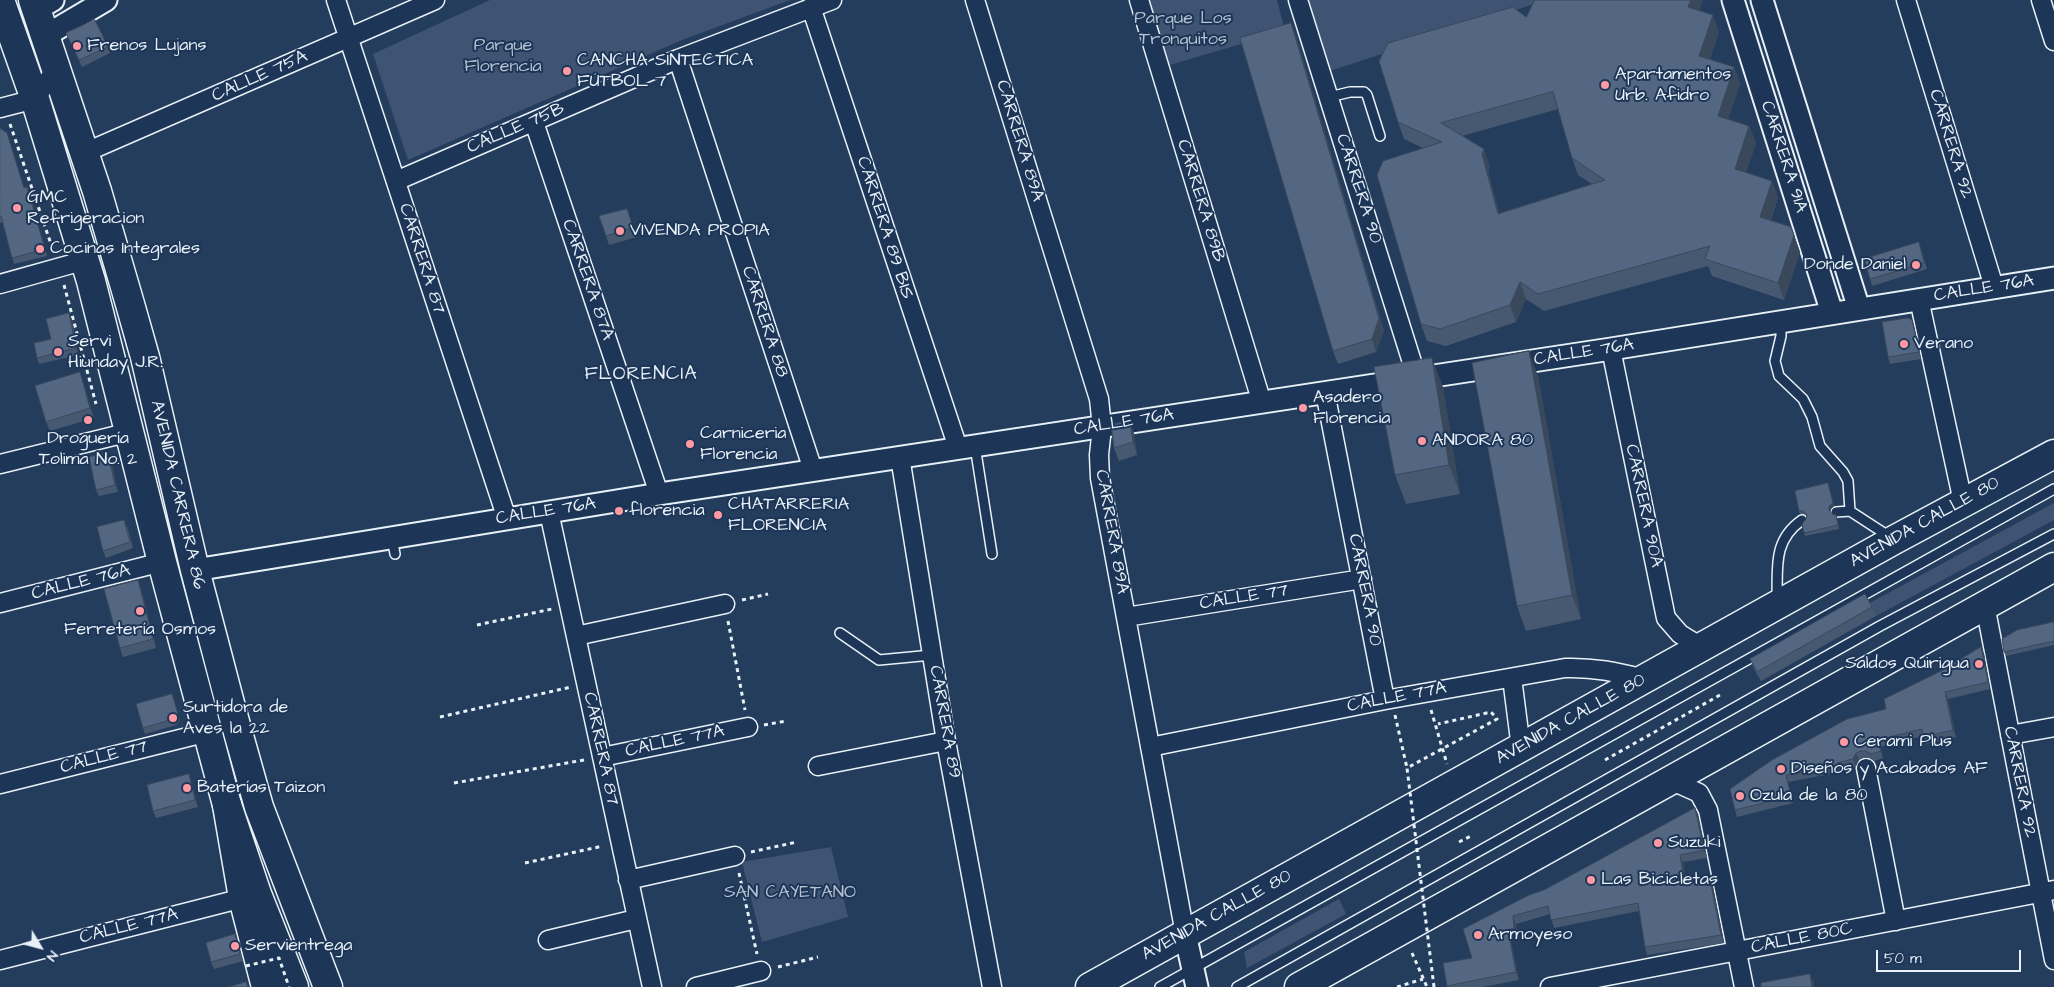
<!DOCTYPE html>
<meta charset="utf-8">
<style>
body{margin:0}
#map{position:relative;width:2054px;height:987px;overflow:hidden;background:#253d5d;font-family:"Architects Daughter",sans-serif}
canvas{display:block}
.north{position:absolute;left:15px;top:922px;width:50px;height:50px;-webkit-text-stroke:4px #1d3557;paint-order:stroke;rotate:127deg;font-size:14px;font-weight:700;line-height:20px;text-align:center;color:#e8f1f8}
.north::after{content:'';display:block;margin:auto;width:18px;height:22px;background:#e8f1f8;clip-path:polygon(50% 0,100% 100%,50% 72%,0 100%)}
.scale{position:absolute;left:1876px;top:950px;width:145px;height:22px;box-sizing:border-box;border:2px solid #e8f1f8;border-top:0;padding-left:6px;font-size:15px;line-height:18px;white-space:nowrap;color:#e8f1f8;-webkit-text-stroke:4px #1d3557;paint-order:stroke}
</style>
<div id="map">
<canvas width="2054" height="987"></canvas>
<div class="north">N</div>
<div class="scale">50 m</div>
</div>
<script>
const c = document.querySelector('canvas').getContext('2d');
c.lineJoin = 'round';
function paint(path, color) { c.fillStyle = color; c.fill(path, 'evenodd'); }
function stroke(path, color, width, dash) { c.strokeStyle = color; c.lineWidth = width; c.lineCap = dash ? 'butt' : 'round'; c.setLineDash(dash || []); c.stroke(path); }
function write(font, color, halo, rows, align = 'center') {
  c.font = font + ' "Architects Daughter",sans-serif'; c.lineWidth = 4; c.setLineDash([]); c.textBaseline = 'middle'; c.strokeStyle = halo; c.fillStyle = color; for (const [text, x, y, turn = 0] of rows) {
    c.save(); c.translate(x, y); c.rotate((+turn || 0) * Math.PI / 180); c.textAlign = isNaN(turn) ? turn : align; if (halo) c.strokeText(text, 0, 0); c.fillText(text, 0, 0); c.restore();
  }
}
paint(new Path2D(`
 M490,0H790L682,40L408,160L373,54Z
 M1144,0H1277L1285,31L1163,67Z
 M1308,0H1546L1330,71Z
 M2054,503V520L1876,616L1868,604Z
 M831,847L848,917L762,942L742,862Z
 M1339,899L1346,914L1247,968L1244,952Z`), '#3e5472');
const service = new Path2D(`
 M1329,97L1350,92H1364L1367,95L1380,136
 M1781,322V336L1775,361L1779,376L1803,399L1812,417L1820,446L1843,472L1848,481L1850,511
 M975,446L992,554
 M1836,512L1850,511L1890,537
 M392,538L395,554
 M1777,601C1778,569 1772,541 1802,520
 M840,633L879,660L932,655
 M1160,987L2054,489
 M1237,987L1880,626L2054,534`);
const minor = new Path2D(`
 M336,0L507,519
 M975,0L1099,399L1102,427L1099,455L1100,478L1185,934
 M1139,0L1262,403
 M1298,0L1417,378
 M1906,0L1994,287
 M2041,0L2054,41
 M811,7L958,448
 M678,59L813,470
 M0,108L35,99L56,69
 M534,122L659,494
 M84,153L435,0
 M396,181L678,59L832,0
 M0,284L86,260
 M1919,299L1963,502
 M1611,349L1666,618L1680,634L1701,647
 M1325,392L1385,700
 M900,457L946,741L992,987
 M0,464L130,432
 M549,512L652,987
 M0,603L162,562
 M1985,605L2054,960
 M1126,617L1362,579
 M576,636L725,604
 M1512,678L1521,748
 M2010,735L2054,727
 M1150,747L1385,700L1565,668C1593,667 1617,672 1644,679
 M602,757L748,727
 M818,766L946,741
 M1866,768L1896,921
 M1670,780L1699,793L1708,810L1744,987
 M0,784L208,732
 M628,880L735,856
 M548,940L636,919
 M0,960L251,896
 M696,987L761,971
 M1550,987L2054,890`);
const tertiary = new Path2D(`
 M1733,0L1832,313
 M1762,0L1859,309
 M36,10L53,0
 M45,36L106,0
 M195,570L659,494L1611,349L2054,278
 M1185,934L1197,987`);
const primary = new Path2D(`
 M0,0L35,99L91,281L162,562L227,805L257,894L294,987
 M33,0L97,191L130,304L145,357L195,570L232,711L259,807L328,987`);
const trunk = new Path2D(`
 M227,805L243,898L266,987
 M1090,987L1894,540L2054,454
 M1299,987L2054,567`);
stroke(service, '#e8f1f8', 12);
stroke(minor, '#e8f1f8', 21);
stroke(tertiary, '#e8f1f8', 25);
stroke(primary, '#e8f1f8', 31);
stroke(trunk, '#e8f1f8', 31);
stroke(new Path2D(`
 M10,124L53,250
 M64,285L96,404
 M742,600L768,594
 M728,621L745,710
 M477,625L552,609
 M1431,710L1447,764
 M1395,715L1407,768
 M440,717L571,687
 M764,725L786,721
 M1605,760L1720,695
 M454,783L584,760
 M1459,842L1473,835
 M751,852L797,842
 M525,863L603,846
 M739,873L757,954
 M1412,953L1427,987
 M778,967L818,957
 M1397,987L1423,979`), '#e8f1f8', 3, [4, 4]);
stroke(service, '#1d3557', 9);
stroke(minor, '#1d3557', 18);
stroke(tertiary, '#1d3557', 21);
stroke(primary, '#1d3557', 28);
stroke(trunk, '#1d3557', 28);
stroke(new Path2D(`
 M246,966L279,958L289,987
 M1434,987L1407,768L1497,719L1491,712L1438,724`), '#e8f1f8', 3, [4, 4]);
paint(new Path2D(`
 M1535,0H1703L1699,11L1719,32L1710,59L1734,67L1740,84L1728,119L1749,126L1756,143L1746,172L1772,181L1778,198L1771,220L1791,227L1800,252L1784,300L1712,276L1708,266L1544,311L1526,299L1516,322L1446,346L1427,341L1421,324L1423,148L1404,139L1398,122L1526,17ZM1558,109L1572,158L1578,175L1592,184L1499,213L1488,171L1490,166L1462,136Z
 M1291,23L1296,36L1384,331L1376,352L1338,364L1333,351Z
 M66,33L108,47L110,53L82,67Z
 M0,128L7,133L24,188L27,187L47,256L14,264L3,222L0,223Z
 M627,209L637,237L609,245L599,216Z
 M1921,249L1927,269L1872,286L1870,279Z
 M69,313L72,320L78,355L39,364L37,358Z
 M1914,326L1921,359L1890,364L1888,357Z
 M1538,376L1581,619L1526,631L1517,606Z
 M83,382L94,418L50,431L46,422Z
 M1443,387L1460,494L1406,504L1395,475Z
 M1130,422L1134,434L1137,455L1119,461L1114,448Z
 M108,453L111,459L118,492L99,496L96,490Z
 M1828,483L1834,506L1831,509L1830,512L1837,518L1839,529L1805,536L1804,533L1807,517L1805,514H1800L1799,511Z
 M127,526L133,548L106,558L103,551Z
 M141,589L156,648L123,657L120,648Z
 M1872,607L1876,616L1761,681L1754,669L1750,659Z
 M2054,622V645L2006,656L2004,652Z
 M1981,647L1984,654L1990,689L1948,699L1956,737L1926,744L1923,736L1880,747L1883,758L1874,761L1869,758H1863L1859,760L1856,766L1840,770V772L1788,782L1793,803L1737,817L1735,810L1941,671Z
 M172,694L180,721L176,725L145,734L143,728Z
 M189,774L198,807L156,818L153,811Z
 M1698,816L1707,858L1683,862L1686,883L1713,887L1724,943L1647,955L1645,947L1639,911L1554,928L1550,914L1516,924L1517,936L1510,937L1519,980L1483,987H1447V986L1529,895L1544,890Z
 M235,934L243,961L214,969L211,962Z`), '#475970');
paint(new Path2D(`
 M1691,0H1703L1694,24L1688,7Z
 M1713,15L1719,32L1705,73L1699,56Z
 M1291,23L1296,36L1384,331L1376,352L1372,339Z
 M1734,67L1740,84L1724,133L1718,116Z
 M1749,126L1756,143L1741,186L1735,169Z
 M1484,149L1490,166L1488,171L1504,231L1498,214L1482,154Z
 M1772,181L1778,198L1766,234L1760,217Z
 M27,187L30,193L47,256L45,249Z
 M1791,227L1800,252L1784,300L1778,283Z
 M1520,282L1526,299L1516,322L1510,305Z
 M69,313L72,320L78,355L76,348Z
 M1912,320L1914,326L1921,359L1919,352Z
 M1529,351L1538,376L1581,619L1572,595Z
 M1432,358L1443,387L1460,494L1449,465Z
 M80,372L83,382L94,418L90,408Z
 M1130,422L1134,434L1137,455L1133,442Z
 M108,453L111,459L118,492L115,485Z
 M1828,483L1834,506L1831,509L1830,513L1829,510Z
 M138,580L141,589L156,648L153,639Z
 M1981,647L1984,654L1990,689L1988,682Z
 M1945,692L1948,699L1956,737L1953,730Z
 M172,694L180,721L176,725L173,719Z
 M1856,753L1859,760L1856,766L1853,759Z
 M189,774L191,781L198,807L195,800Z
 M1695,808L1698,816L1707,858L1704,850Z
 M1680,855L1683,862L1688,891L1685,884Z
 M1710,880L1713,887L1724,943L1721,935Z
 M1513,916L1516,924L1517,936L1514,928Z
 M1508,930L1510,937L1519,980L1516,972Z
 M1810,974L1814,983V987H1812Z`), '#3a485b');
const building = new Path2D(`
 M1535,0H1691L1688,7L1713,15L1699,56L1734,67L1718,116L1749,126L1735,169L1772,181L1760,217L1791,227L1794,235L1778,283L1705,259L1710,246L1538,294L1520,282L1510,305L1440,329L1421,324L1377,175L1383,161L1442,142L1398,122L1379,61L1388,43L1513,7L1526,17ZM1553,92L1572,158L1605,180L1498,214L1482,154L1484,149L1441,123Z
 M95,20L108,47L79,60L66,33Z
 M1291,23L1379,318L1372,339L1333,351L1240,38Z
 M0,128L7,133L24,188L27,187L45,249L12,258L1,216H0Z
 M627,209L633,227L606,236L599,216Z
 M1919,242L1924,263L1870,279L1864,259Z
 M69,313L76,348L37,358L34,343L51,339L46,319Z
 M1908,318L1912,320L1919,352L1888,357L1882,322Z
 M1529,351L1572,595L1517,606L1472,363Z
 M1432,358L1449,465L1395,475L1374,367Z
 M80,372L90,408L46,422L35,386Z
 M1130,422L1133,442L1114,448L1111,424Z
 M108,453L115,485L96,490L89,457Z
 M1828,483L1833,503L1829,506V510L1832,514L1836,515L1838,525L1804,533L1802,524L1806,519L1807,515L1803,511H1799L1795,491Z
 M124,520L130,542L103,551L97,527Z
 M138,580L153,639L120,648L104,589Z
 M1865,594L1872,607L1757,672L1750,659Z
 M2054,622V641L2004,652L2002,639L2017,630Z
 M1981,647L1988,682L1945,692L1953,730L1923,737L1922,729L1877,740L1881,751L1871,754L1866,751H1861L1856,753L1853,759L1837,763L1838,765L1786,775L1791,796L1735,810L1730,789L1772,760L1847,719L1886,709L1884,699L1941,671Z
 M172,694L178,714L173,719L143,728L136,704Z
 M189,774L195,800L153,811L147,785Z
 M1695,808L1704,850L1680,855L1685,884L1710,880L1721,935L1645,947L1638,903L1551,920L1548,906L1513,916L1514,928L1508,930L1516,972L1447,986L1443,963L1472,958L1463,929L1529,895L1544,890Z
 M235,934L240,954L211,962L206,943Z
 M1810,974L1812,987H1761V983Z
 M246,982L248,987H229Z`);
paint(building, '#536782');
stroke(building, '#3a485b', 1);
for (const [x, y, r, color] of [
 [77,46,5,"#ff9aa2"],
 [567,71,5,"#ff9aa2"],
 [1605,85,5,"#ff9aa2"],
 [17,208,5,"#ff9aa2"],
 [620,231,5,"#ff9aa2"],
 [40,249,5,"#ff9aa2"],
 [1916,265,5,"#ff9aa2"],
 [1904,344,5,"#ff9aa2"],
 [58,352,5,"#ff9aa2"],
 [1303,408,5,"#ff9aa2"],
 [88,420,5,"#ff9aa2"],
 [1422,441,5,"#ff9aa2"],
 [690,444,5,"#ff9aa2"],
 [619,511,5,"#ff9aa2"],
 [718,515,5,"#ff9aa2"],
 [140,611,5,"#ff9aa2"],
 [1979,664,5,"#ff9aa2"],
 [173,718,5,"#ff9aa2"],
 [1844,742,5,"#ff9aa2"],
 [1781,769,5,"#ff9aa2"],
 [187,788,5,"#ff9aa2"],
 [1740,796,5,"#ff9aa2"],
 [1658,843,5,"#ff9aa2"],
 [1591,880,5,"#ff9aa2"],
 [1478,935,5,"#ff9aa2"],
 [235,946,5,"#ff9aa2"]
]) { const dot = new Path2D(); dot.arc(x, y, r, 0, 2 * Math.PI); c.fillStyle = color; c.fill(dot); stroke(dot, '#1d3557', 2); }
write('18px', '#b5c2d0', '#1d3557', [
 ["Parque Los",1183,19],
 ["Tronquitos",1183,40],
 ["Parque",503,46],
 ["Florencia",503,67],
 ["SAN CAYETANO",790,893]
]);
write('18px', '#e8f1f8', '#1d3557', [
 ["Frenos Lujans",87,46],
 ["CANCHA SINTECTICA",577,61],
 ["FÚTBOL 7",577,82],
 ["Apartamentos",1615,75],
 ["Urb. Afidro",1615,96],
 ["GMC",27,198],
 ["Refrigeracion",27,219],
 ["VIVENDA PROPIA",630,231],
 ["Cocinas Integrales",50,249],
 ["Donde Daniel",1906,265,"right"],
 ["Servi",68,342],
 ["Hiunday J.R.",68,363],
 ["Verano",1914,344],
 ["Asadero",1313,398],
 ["Florencia",1313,419],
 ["Carniceria",700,434],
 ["Florencia",700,455],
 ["Droguería",88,439,"center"],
 ["Tolima No. 2",88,460,"center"],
 ["ANDORA 80",1432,441],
 ["CHATARRERIA",728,505],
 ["FLORENCIA",728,526],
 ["florencia",629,511],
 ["Ferretería Osmos",140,630,"center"],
 ["Saldos Quirigua",1969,664,"right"],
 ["Surtidora de",183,708],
 ["Aves la 22",183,729],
 ["Cerami Plus",1854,742],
 ["Diseños y Acabados AF",1791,769],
 ["Baterías Taizon",197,788],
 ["Ozula de la 80",1750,796],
 ["Suzuki",1668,843],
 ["Las Bicicletas",1601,880],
 ["Armoyeso",1488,935],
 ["Servientrega",245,946]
], 'left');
write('18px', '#e8f1f8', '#1d3557', [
 ["CALLE 75A",260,77,-24],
 ["CALLE 75B",516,129,-23],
 ["CARRERA 89A",1019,141,73],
 ["CARRERA 92",1950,144,73],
 ["CARRERA 91A",1783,157,72],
 ["CARRERA 90",1358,189,72],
 ["CARRERA 89B",1200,201,73],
 ["CARRERA 89 BIS",884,228,72],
 ["CARRERA 87",421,259,72],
 ["CARRERA 87A",587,280,71],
 ["CALLE 76A",1984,289,-9],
 ["CARRERA 88",764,322,72],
 ["CALLE 76A",1584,353,-9],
 ["CALLE 76A",1124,423,-9],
 ["AVENIDA CARRERA 86",177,495,77],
 ["CARRERA 90A",1643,506,78],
 ["CALLE 76A",546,512,-9],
 ["AVENIDA CALLE 80",1925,523,-29],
 ["CARRERA 89A",1111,532,80],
 ["CALLE 76A",81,583,-14],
 ["CARRERA 90",1364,590,79],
 ["CALLE 77",1244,598,-9],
 ["CALLE 77A",1397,698,-11],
 ["AVENIDA CALLE 80",1571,720,-29],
 ["CARRERA 89",944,722,80],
 ["CALLE 77A",675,742,-12],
 ["CARRERA 87",600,749,78],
 ["CALLE 77",104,758,-14],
 ["CARRERA 92",2019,782,79],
 ["AVENIDA CALLE 80",1217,916,-29],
 ["CALLE 77A",129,927,-14],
 ["CALLE 80C",1802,939,-11]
]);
c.letterSpacing = '1px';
write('19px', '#e8f1f8', '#1d3557', [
 ["FLORENCIA",641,375]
]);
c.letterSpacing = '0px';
</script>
